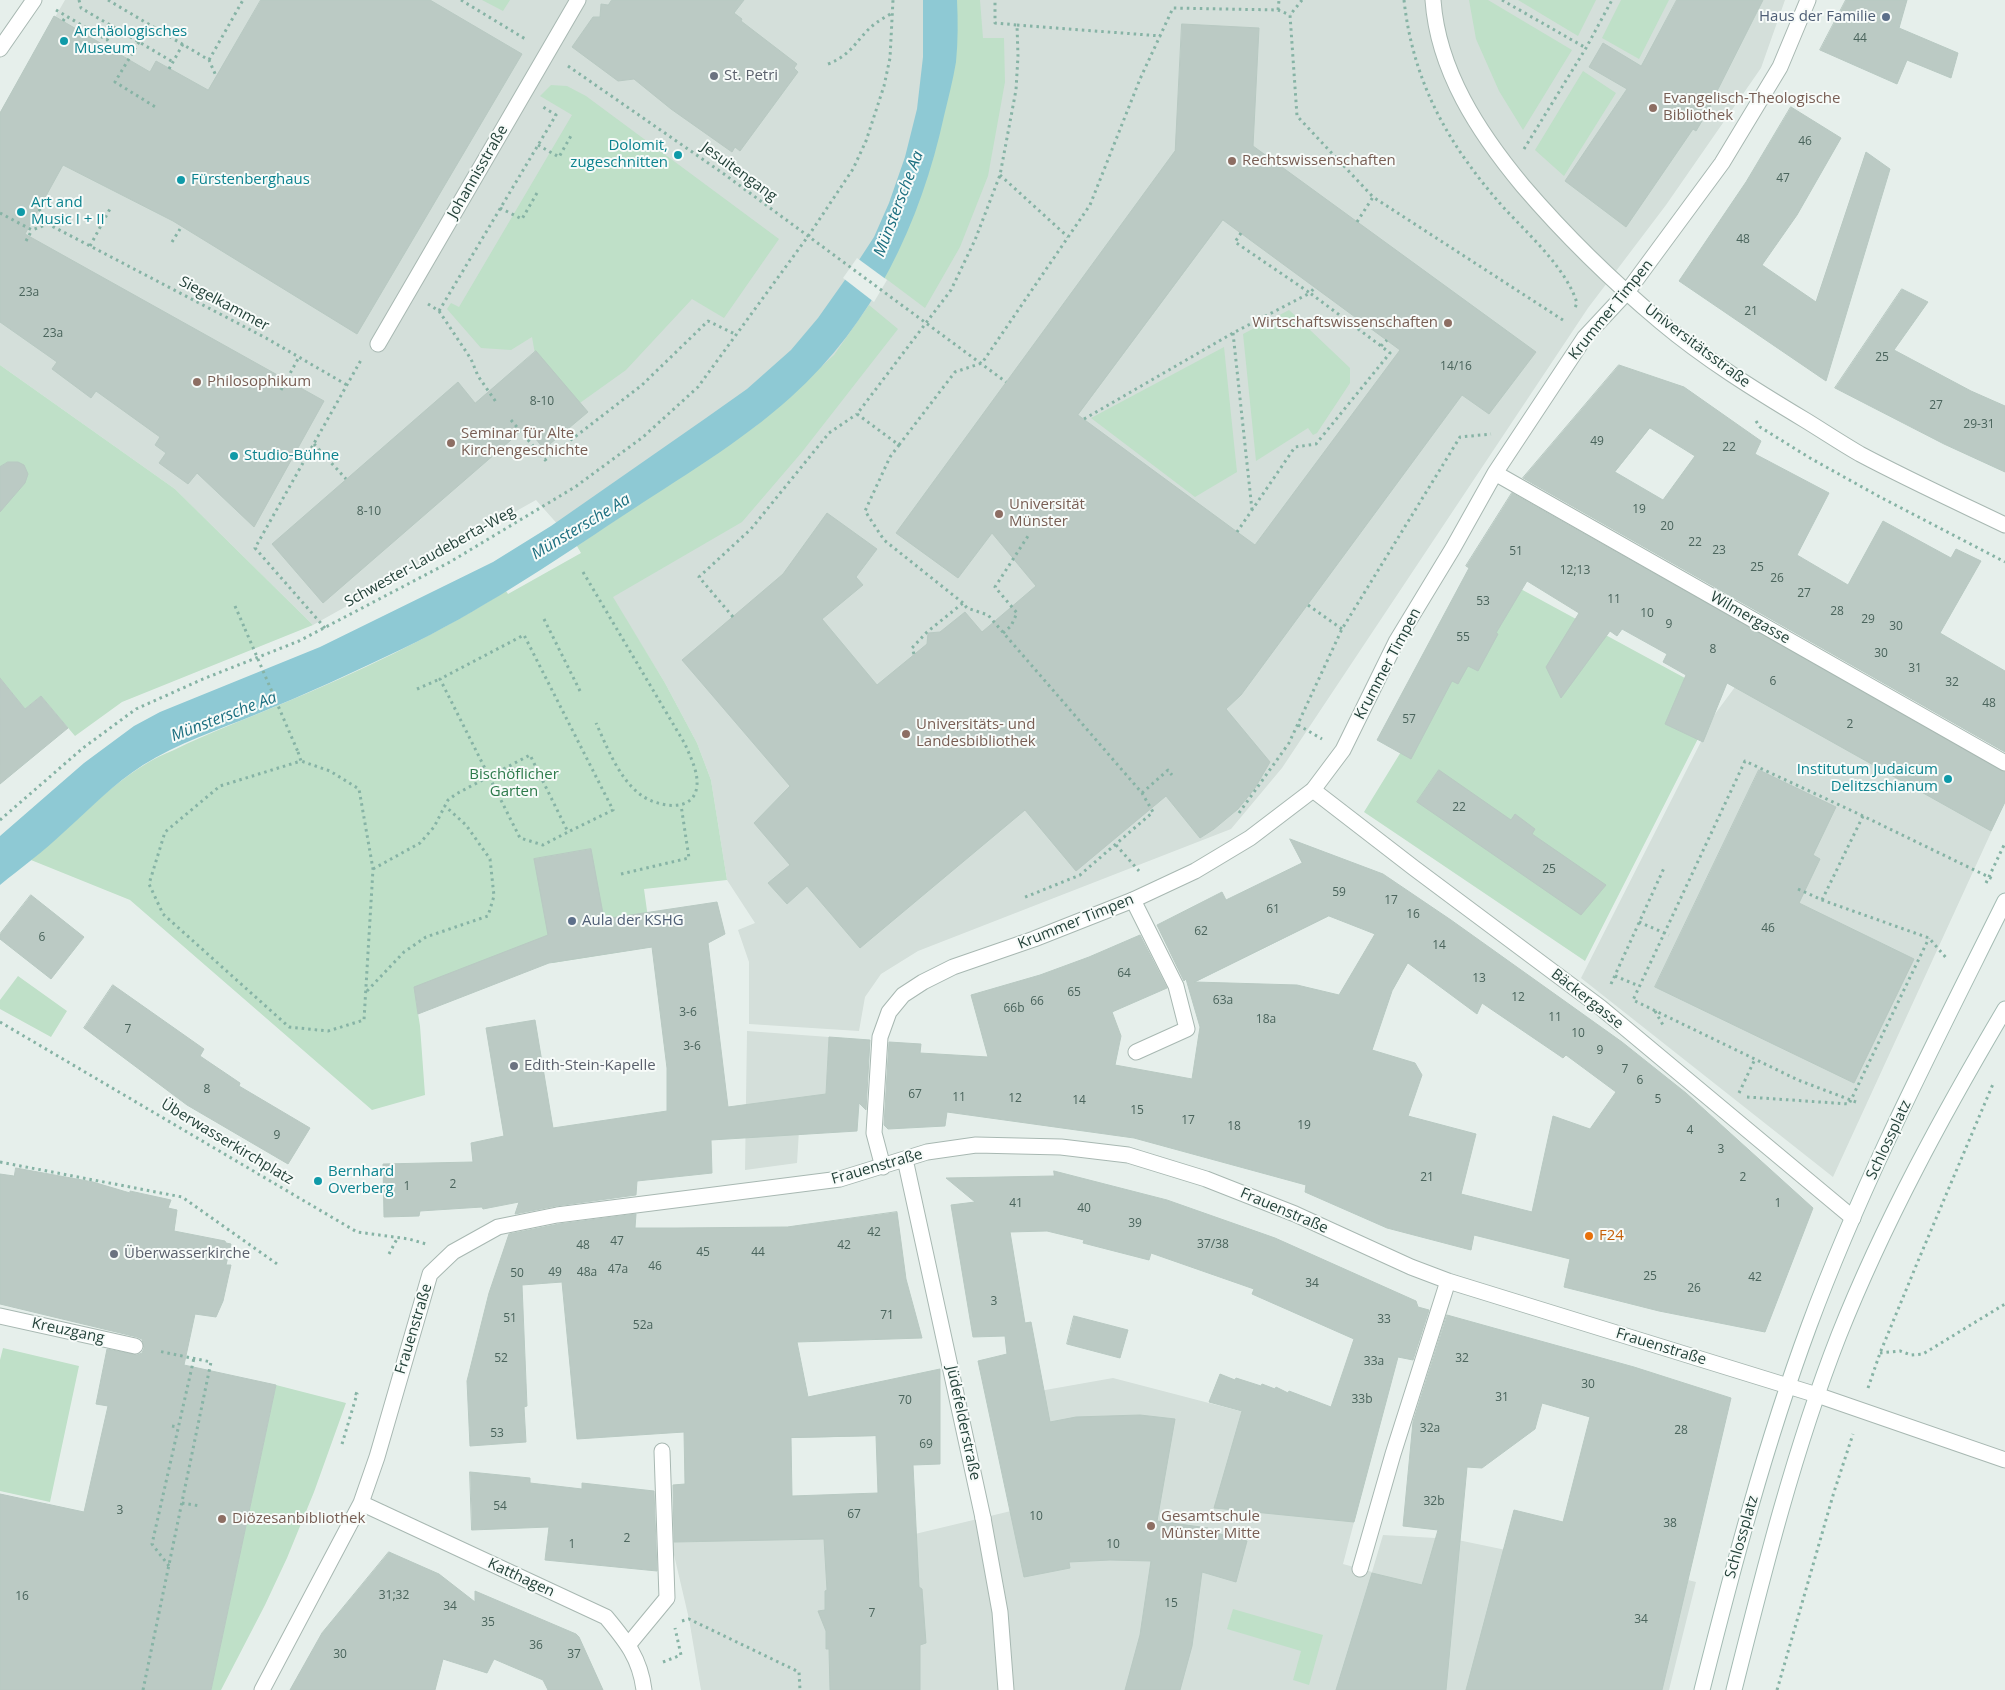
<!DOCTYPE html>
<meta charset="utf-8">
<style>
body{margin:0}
canvas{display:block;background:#e6efeb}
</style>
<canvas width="2005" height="1690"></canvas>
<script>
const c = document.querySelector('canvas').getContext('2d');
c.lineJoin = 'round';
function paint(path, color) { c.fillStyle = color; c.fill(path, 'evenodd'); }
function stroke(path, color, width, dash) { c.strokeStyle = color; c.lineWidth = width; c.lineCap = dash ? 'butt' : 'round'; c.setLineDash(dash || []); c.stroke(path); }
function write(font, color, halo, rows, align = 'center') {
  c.font = font + ' "Open Sans",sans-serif'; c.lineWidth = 4; c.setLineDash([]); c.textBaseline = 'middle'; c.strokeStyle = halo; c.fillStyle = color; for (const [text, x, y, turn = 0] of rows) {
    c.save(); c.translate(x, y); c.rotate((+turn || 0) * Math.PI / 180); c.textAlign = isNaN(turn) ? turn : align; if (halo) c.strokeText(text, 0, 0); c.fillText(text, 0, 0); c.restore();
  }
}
paint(new Path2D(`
 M65,0H1785L1761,68L1666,205L1588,308L1282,768L1231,829L918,951L881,974L865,997L859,1031L749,1024V962L738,930L755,923L727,880L711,780L697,743L665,683L612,597L577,546L536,500L313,625L175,489L0,365V112Z
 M1735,687L2005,802L1833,1177L1581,978L1715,714Z
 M747,1031L829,1037L826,1094L801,1098L797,1163L745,1170Z
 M1113,1378L1374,1446L1343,1564L1372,1572L1383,1535L1453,1539L1583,1566L1614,1562L1696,1582L1669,1690H701L689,1619L671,1542L915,1534L1011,1511L1034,1392Z`), '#d4dfda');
paint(new Path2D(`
 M482,0H510L503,11Z
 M952,0H980L983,38H1004L1005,82L988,176L960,247L925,308L881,275Z
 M1469,0H1488L1572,50L1523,130L1499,91L1476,39Z
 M1518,0H1596L1578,36Z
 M1621,0H1669L1639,59L1602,38Z
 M1583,71L1616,93L1564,176L1535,150Z
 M551,85L567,86L586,96L779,239L724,318L692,299L626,370L577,405L536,360L532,337L511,350L481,348L447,309L451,303L459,307L572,115L540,96Z
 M869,305L898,329L802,452L742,522L613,597L665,683L697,743L711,780L727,880L644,889L652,947L552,963L550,947L416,1001L420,1026L425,1095L372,1110L130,900L31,860C69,829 102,791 144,765C153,759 164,754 174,750C208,733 244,720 279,705C357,673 434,636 506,591L508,594L581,553L577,546L756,426L834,355Z
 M1289,310L1350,368V383L1317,433L1313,435L1308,428L1256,461L1243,334Z
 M1224,347L1237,472L1195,497L1091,418Z
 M0,365L175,489L313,625L122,702L75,736L41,696L25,709L0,678Z
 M1506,581L1707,690L1710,715L1585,961L1364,812Z
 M18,976L67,1011L51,1037L0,1009V1000Z
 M3,1348L79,1366L50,1502L0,1491V1360Z
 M276,1385L346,1403L314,1492L287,1558L265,1605L221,1690H211Z
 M1233,1609L1323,1635L1309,1685L1293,1680L1301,1651L1227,1629Z`), '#bfe0c8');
paint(new Path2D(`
 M923,0H957C958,20 958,42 956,62C953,80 948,99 944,116C921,222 873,324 791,397C740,443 678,479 621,517C550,564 479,612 402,649C354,672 306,694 257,714C220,729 176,744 143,765C113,784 90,809 64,832C44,851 21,868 0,885V836L84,763L134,726L160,712L320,647L493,562L551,526L706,418L747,389L791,350L818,318L859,260L874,237L889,203L905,157L917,109L923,57Z`), '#8ec9d4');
paint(new Path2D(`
 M857,258L887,280L874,302L843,278Z`), '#e6efeb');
const building = new Path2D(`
 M261,0H430L522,54L357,334L173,221L63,165L25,234L324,401L254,527L197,473L188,484L159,463L166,453L155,445L160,437L96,391L91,398L52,369L57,362L0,322V113L54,16L150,72L156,61L208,90Z
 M612,0H744L734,13L742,19L741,21L797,64L794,68L798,72L740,151L735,147L732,152L671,109L634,79L618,81L572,47L593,17H600L601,4L608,5Z
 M1677,0H1763L1710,105L1711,106L1696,131L1693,129L1626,227L1565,181L1627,89L1589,67L1603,43L1641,66Z
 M1846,0H1907L1899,28L1958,53L1951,78L1907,60L1897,84L1820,50Z
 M1182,24L1259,28L1253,146L1536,352L1489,414L1462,395L1241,695L1226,709L1270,762L1255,788L1238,809L1214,829L1200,838L1166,796L1076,871L1025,810L860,948L807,886L787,904L768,883L790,865L754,823L790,786L682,660L783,574L827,513L877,549L856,577L863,585L822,619L877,685L927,644L928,633L940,632L965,612L982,632L1036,586L992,533L958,578L896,533L1175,151ZM1223,220L1400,350L1255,545L1078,415Z
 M1791,107L1841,138L1797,215L1762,265L1816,302L1866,152L1890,169L1826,381L1679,281L1746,182Z
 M1902,289L1928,302L1894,350L1971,391L2005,406V472L1944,444L1835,388Z
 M536,351L588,412L544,449L526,427L323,603L272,544L458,382L475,403Z
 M1619,365L1684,387L1761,441L1755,454L1829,493L1797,555L1848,585L1883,521L1951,558L1956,549L1981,561L1940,633L2005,671V752L1523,478ZM1650,428L1695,456L1663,500L1615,472Z
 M8,462H18L24,465L28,474L25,483L0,512V467Z
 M1512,493L2005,772V802L1991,831L1727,683L1703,742L1665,724L1686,675L1663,662L1667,654L1622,629L1617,636L1610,631L1561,698L1546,667L1579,613L1527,581L1496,633L1498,634L1478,671L1468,666L1458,684L1452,681L1411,759L1377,740L1469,568L1466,566Z
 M0,678L25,709L41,696L68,728L0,784Z
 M1439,770L1511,820L1515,814L1535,829L1532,834L1606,885L1581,915L1417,802Z
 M1759,770L1836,807L1813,855L1820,859L1799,903L1914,959L1854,1083L1655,987Z
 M1290,839L1383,874L1451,920L1622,1042L1686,1093L1813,1208L1765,1332L1659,1311L1564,1287L1570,1259L1474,1235L1471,1250L1387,1228L1305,1192L1306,1185L1134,1138L947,1112L945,1126L888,1129L884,1125L889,1042L921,1044L920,1053L988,1057L971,995L1040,975L1089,957L1140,935L1167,988L1112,1012L1121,1036L1115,1065L1192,1079L1200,1027L1186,979L1184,981L1157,925L1222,892L1226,900L1302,863ZM1329,916L1375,934L1339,995L1297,985L1195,982ZM1408,963L1477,1014L1482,1003L1563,1058L1566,1055L1616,1092L1590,1129L1553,1116L1532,1212L1461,1194L1476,1134L1408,1116L1422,1075L1415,1063L1372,1050L1392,991Z
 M591,849L604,919L717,902L725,934L708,943L728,1107L826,1094L829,1037L870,1040L866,1110L859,1103L857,1131L711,1140L712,1173L637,1181L636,1195L556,1206L515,1214L519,1202L483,1209L482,1207L420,1211L419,1216L384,1217L383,1164L473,1162L471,1143L504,1136L486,1028L535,1020L553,1128L667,1111V1068L652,947L549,963L418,1014L414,987L548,935L534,859Z
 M31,895L84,937L51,979L0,939V934Z
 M113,985L204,1049L200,1056L240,1083L239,1086L310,1128L288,1164L187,1105L84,1028Z
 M16,1168L93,1182L130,1193V1191L171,1200L168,1208L177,1210L174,1231L225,1241L226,1243L231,1244L226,1265H231L223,1301L216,1317L195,1314L184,1365L276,1385L211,1690H0V1494L84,1512L108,1406L96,1404L107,1349L137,1355L142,1353L144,1348L142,1339L137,1337L0,1304V1174L14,1176Z
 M1054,1171L1167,1200L1275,1238L1416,1301L1418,1307L1429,1310L1413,1360L1398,1357L1354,1522L1214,1508L1242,1411L1209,1402L1220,1374L1235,1380L1236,1378L1261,1386L1262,1384L1275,1389L1276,1387L1288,1393L1289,1391L1331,1407L1354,1339L1252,1294L1254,1289L1151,1253L1149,1260L1083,1243L1084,1240L1047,1231L1010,1232L1025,1323L1031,1322L1050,1422L1076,1417L1140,1415L1175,1419L1157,1521L1208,1528V1531L1247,1541L1236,1582L1202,1572L1192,1646L1180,1690H1125L1140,1635L1151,1561L1110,1560L1069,1562L1070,1568L1024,1577L978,1361L1007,1354L1005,1336L973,1337L951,1205L975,1202L946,1178L1054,1176Z
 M897,1212L906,1279L922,1338L797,1342L808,1397L940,1369V1464L913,1465L919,1587L922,1589L926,1643L920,1645V1690H830L829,1649H826V1631L818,1611L825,1610V1591L827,1590L824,1539L674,1542L673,1485L685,1484L684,1432L577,1439L562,1282L522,1285L527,1406L524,1407L526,1442L470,1446L467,1381L489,1293L509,1234L559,1224L636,1214L635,1228H676L787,1227ZM876,1436L878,1493L792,1496L791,1438Z
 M1447,1315L1634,1367L1731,1398L1662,1690H1466L1514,1510L1563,1522L1590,1417L1542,1403L1535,1429L1482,1468L1467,1467L1446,1690H1336L1372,1573L1422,1585L1438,1530L1403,1526L1413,1422Z
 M1074,1316L1128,1330L1120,1358L1067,1344Z
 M470,1472L530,1478V1483L582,1489V1483L654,1491L657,1571L545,1560L549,1527L472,1530Z
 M389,1552L439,1574L475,1602V1591L576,1634L579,1637L603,1690H548L543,1680L494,1659L487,1673L443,1659L435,1690H290L322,1633Z`);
paint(building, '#bbcac4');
stroke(building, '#b8c9c2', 1);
const service = new Path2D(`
 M1133,900L1176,986L1187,1029L1136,1052
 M0,1316L135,1346
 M1817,1395L2005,1460
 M629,1644L667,1598L662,1451`);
const pedestrian = new Path2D(`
 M1313,790L1414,868L1600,1007L1853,1218
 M983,1518L1000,1612L1006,1690`);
const minor = new Path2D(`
 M1433,0C1438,71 1479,133 1523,186C1565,235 1612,281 1661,322C1705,359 1755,390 1805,420C1823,431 1841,443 1860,454C1907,479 1957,502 2005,525
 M0,49L34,0
 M378,344L578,0
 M1495,473L2005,763
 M905,1159L983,1518
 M883,1167L874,1133L880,1037L889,1012L903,995L923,982L953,967L1034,939L1133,900L1195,871L1250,838L1313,790L1343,750L1396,642L1453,548L1495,473L1585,337L1627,292L1722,163L1780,67L1808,0
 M361,1503L606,1617C626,1641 640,1658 644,1690
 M1360,1569L1393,1454L1448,1281
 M262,1690L361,1503L377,1457L430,1274L453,1252L498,1227L557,1215L840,1179L927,1152L976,1145L1061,1147L1128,1155L1206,1179L1295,1214L1411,1267L1448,1281L1817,1395`);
const secondary = new Path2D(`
 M1702,1690C1733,1567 1765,1445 1809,1326C1863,1180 1936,1040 2005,901
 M1734,1690C1764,1570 1794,1450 1839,1335C1884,1222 1943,1114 2005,1009`);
stroke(service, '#a8b8b2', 17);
stroke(pedestrian, '#a8b8b2', 17);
stroke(minor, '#a8b8b2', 17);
stroke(secondary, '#a4bbb3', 17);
stroke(new Path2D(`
 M79,0L81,8L173,62
 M108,0L209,60L216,76
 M461,0L527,40
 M1302,0L1290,15L1297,116L1373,197
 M1404,0C1413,83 1449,146 1504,208C1529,235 1566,268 1577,303L1574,310
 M1502,0L1586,48
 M56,10L107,40L115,27
 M1278,10L1279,0
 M63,21L66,16
 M1017,25L1161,36
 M139,42L115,82L157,108
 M209,60L243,0
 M828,64C854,54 857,37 876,23C881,19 888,16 893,12
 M568,66L724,174L1006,382
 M169,69L183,44
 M538,145L559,157L572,134
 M1524,149L1586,48L1612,0
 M1000,175L1068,237
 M500,208L522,219L537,193
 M39,209L48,224
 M0,213L32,230L48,224L266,338L347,385
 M1357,222L1373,197L1566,322
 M1241,233L1235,242L1310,293L1315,287
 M26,241L32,230
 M172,242L180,229
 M90,246L111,207
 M428,304L439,311L471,359L478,376L496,402
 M439,311L556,115L543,107
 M1233,333L1252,510
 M1381,346L1387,340
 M281,390L299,357
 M1084,419L1233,333L1310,293L1381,346L1390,353L1316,444L1295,447L1237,532
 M511,420L545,460L642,385L708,321L737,335
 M1756,421L1760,427L1810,458L1880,497L2005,562
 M314,444L346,479
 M899,445L955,372L982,363L1090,205L1140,79L1173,8L1278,10L1290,15
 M583,572L685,744C690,756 698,771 697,785C695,814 657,807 641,795C619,779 607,747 596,723
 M963,603L884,540L865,511L890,457L899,445L857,414L951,290L975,240L1000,175L1016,90L1018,56L1017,25L995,23V0
 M1308,605L1342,629
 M235,606L245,629
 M733,617L699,577L751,529L829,433L857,414
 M544,619L581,693
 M325,628L255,548L361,360
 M1003,633L1011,626L1017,613L995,587L1028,536
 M914,654L912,648L927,632L963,603L967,608L988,615L1142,793L1153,812L1080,875L1023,898
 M417,689L440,679
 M1298,725L1322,739
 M298,752L301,761L220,786L165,832L149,884L163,914L289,1027L328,1031L364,1020L373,869L359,789L330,771L301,761
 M1142,793L1168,770L1172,775
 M1239,813L1289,743L1342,629L1460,437L1491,434
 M0,820L83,748L136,709L203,679L299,641L450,562L575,487L643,437L698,387L809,235L853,169L866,141L884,86L890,58L893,0
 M1116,845L1139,871
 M373,869L420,843L434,827L448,800L456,794L530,755L568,832L543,845L520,838L440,679L524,635L613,810L568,832
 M621,874L689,858L681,805
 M1986,883L2005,843
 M1798,889L1822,900L1929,938L1948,960
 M1822,900L1863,816L1995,880
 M1639,922L1669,935
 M1615,976L1639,986
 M1611,984L1664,868
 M367,991L404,952L426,937L488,916L494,896L490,859L466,825L445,806
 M1655,1011L1663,1025
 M0,1022L357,1232L409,1239L426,1244
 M1739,1093L1755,1059
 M1747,1097L1849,1104L1929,938
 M1856,1102L1798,1080L1633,1000L1745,761L1863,816
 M0,1162L182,1197L280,1266
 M389,1254L398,1237
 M1880,1353L1900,1351L1911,1355L1923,1354L2005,1304
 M1868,1388L1880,1353L1918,1261L1993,1084
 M172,1426L178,1427
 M342,1444L357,1394L354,1393
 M182,1503L200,1506
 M169,1566L152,1544L194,1358
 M682,1621L689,1619L799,1672L800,1690
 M663,1662L681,1655L675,1628
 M143,1690L211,1362L158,1351
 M1777,1690L1834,1492L1853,1434`), '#86b3a5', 3, [2.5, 4]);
stroke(service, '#fff', 15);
stroke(pedestrian, '#fff', 15);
stroke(minor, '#fff', 15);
stroke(secondary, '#fff', 15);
stroke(new Path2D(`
 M245,629L298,752`), '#86b3a5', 3, [2.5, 4]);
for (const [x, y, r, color] of [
 [1886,17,5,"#5c6f8a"],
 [64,41,5,"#0f9aa8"],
 [714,76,5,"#6b7280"],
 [1653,108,5,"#8d6e63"],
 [678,155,5,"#0f9aa8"],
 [1232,161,5,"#8d6e63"],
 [181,180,5,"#0f9aa8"],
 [21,212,5,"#0f9aa8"],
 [1448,323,5,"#8d6e63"],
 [197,382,5,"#8d6e63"],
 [451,443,5,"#8d6e63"],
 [234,456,5,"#0f9aa8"],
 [999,514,5,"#8d6e63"],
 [906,734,5,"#8d6e63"],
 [1948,779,5,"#0f9aa8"],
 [572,921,5,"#5c6f8a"],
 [514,1066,5,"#6b7280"],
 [318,1181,5,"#0f9aa8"],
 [1589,1236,5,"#e8710a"],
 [114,1254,5,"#6b7280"],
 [222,1519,5,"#8d6e63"],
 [1151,1526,5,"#8d6e63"]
]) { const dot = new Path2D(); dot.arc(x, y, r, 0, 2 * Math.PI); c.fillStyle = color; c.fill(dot); stroke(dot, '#f7fbf9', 2); }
write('12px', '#4a645c', null, [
 ["44",1860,39],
 ["46",1805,142],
 ["47",1783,179],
 ["48",1743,240],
 ["23a",29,293],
 ["21",1751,312],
 ["23a",53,334],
 ["25",1882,358],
 ["14/16",1456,367],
 ["8-10",542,402],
 ["27",1936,406],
 ["29-31",1979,425],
 ["49",1597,442],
 ["22",1729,448],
 ["19",1639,510],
 ["8-10",369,512],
 ["20",1667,527],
 ["22",1695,543],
 ["23",1719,551],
 ["51",1516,552],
 ["25",1757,568],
 ["12;13",1575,571],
 ["26",1777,579],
 ["27",1804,594],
 ["11",1614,600],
 ["53",1483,602],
 ["28",1837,612],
 ["10",1647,614],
 ["29",1868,620],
 ["9",1669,625],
 ["30",1896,627],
 ["55",1463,638],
 ["8",1713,650],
 ["30",1881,654],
 ["31",1915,669],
 ["6",1773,682],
 ["32",1952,683],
 ["48",1989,704],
 ["57",1409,720],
 ["2",1850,725],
 ["22",1459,808],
 ["25",1549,870],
 ["59",1339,893],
 ["17",1391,901],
 ["61",1273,910],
 ["16",1413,915],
 ["46",1768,929],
 ["62",1201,932],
 ["6",42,938],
 ["14",1439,946],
 ["64",1124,974],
 ["13",1479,979],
 ["65",1074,993],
 ["12",1518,998],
 ["63a",1223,1001],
 ["66",1037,1002],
 ["66b",1014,1009],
 ["3-6",688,1013],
 ["11",1555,1018],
 ["18a",1266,1020],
 ["7",128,1030],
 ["10",1578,1034],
 ["3-6",692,1047],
 ["9",1600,1051],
 ["7",1625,1070],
 ["6",1640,1081],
 ["8",207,1090],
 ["67",915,1095],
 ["11",959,1098],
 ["12",1015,1099],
 ["5",1658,1100],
 ["14",1079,1101],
 ["15",1137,1111],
 ["17",1188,1121],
 ["19",1304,1126],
 ["18",1234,1127],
 ["4",1690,1131],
 ["9",277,1136],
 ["3",1721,1150],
 ["21",1427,1178],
 ["2",1743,1178],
 ["2",453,1185],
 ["1",407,1187],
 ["41",1016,1204],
 ["1",1778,1204],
 ["40",1084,1209],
 ["39",1135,1224],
 ["42",874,1233],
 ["47",617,1242],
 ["37/38",1213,1245],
 ["48",583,1246],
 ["42",844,1246],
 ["45",703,1253],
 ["44",758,1253],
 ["46",655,1267],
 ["47a",618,1270],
 ["49",555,1273],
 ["48a",587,1273],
 ["50",517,1274],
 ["25",1650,1277],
 ["42",1755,1278],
 ["34",1312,1284],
 ["26",1694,1289],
 ["3",994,1302],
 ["71",887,1316],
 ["51",510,1319],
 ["33",1384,1320],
 ["52a",643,1326],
 ["52",501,1359],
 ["32",1462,1359],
 ["33a",1374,1362],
 ["30",1588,1385],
 ["31",1502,1398],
 ["33b",1362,1400],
 ["70",905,1401],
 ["32a",1430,1429],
 ["28",1681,1431],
 ["53",497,1434],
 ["69",926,1445],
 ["32b",1434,1502],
 ["54",500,1507],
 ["3",120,1511],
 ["67",854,1515],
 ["10",1036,1517],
 ["38",1670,1524],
 ["2",627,1539],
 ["1",572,1545],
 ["10",1113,1545],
 ["31;32",394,1596],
 ["16",22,1597],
 ["15",1171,1604],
 ["34",450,1607],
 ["7",872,1614],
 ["34",1641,1620],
 ["35",488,1623],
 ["36",536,1646],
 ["30",340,1655],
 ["37",574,1655]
]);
write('15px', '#4e5e75', '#f7fbf9', [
 ["Haus der Familie",1876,17],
 ["Aula der KSHG",582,921,"left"]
], 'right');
write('15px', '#0d838f', '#f7fbf9', [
 ["Archäologisches",74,32],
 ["Museum",74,49],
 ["Dolomit,",668,146,"right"],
 ["zugeschnitten",668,163,"right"],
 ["Fürstenberghaus",191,180],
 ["Art and",31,203],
 ["Music I + II",31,220],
 ["Studio-Bühne",244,456],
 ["Institutum Judaicum",1938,770,"right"],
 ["Delitzschianum",1938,787,"right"],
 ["Bernhard",328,1172],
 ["Overberg",328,1189]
], 'left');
write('15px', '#5b616d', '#f7fbf9', [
 ["St. Petri",724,76],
 ["Edith-Stein-Kapelle",524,1066],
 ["Überwasserkirche",124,1254]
], 'left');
write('15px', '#785e54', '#f7fbf9', [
 ["Evangelisch-Theologische",1663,99],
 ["Bibliothek",1663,116],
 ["Rechtswissenschaften",1242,161],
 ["Wirtschaftswissenschaften",1438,323,"right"],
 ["Philosophikum",207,382],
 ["Seminar für Alte",461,434],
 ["Kirchengeschichte",461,451],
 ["Universität",1009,505],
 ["Münster",1009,522],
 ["Universitäts- und",916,725],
 ["Landesbibliothek",916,742],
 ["Gesamtschule",1161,1517],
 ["Münster Mitte",1161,1534],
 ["Diözesanbibliothek",232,1519]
], 'left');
write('15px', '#24423a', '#f7fbf9', [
 ["Johannisstraße",478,172,-60],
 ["Jesuitengang",739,172,36],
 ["Siegelkammer",224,304,28],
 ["Krummer Timpen",1611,310,-51],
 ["Universitätsstraße",1697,346,37],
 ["Schwester-Laudeberta-Weg",430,557,-29],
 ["Wilmergasse",1750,618,30],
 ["Krummer Timpen",1388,664,-62],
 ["Krummer Timpen",1076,922,-22],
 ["Bäckergasse",1587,999,38],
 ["Schlossplatz",1889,1140,-65],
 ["Überwasserkirchplatz",227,1142,31],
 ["Frauenstraße",877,1167,-16],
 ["Frauenstraße",1284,1211,23],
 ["Frauenstraße",414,1329,-73],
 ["Kreuzgang",68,1331,12],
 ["Frauenstraße",1661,1347,17],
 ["Jüdefelderstraße",963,1423,78],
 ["Schlossplatz",1742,1537,-74],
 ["Katthagen",521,1578,25]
]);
write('15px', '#2d7a4b', '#f7fbf9', [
 ["Bischöflicher",514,775],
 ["Garten",514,792]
]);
write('15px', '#c56008', '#f7fbf9', [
 ["F24",1599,1236]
], 'left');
write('italic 16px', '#1c6f80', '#f7fbf9', [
 ["Münstersche Aa",899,204,-69],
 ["Münstersche Aa",581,527,-31],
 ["Münstersche Aa",224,717,-21]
]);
</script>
